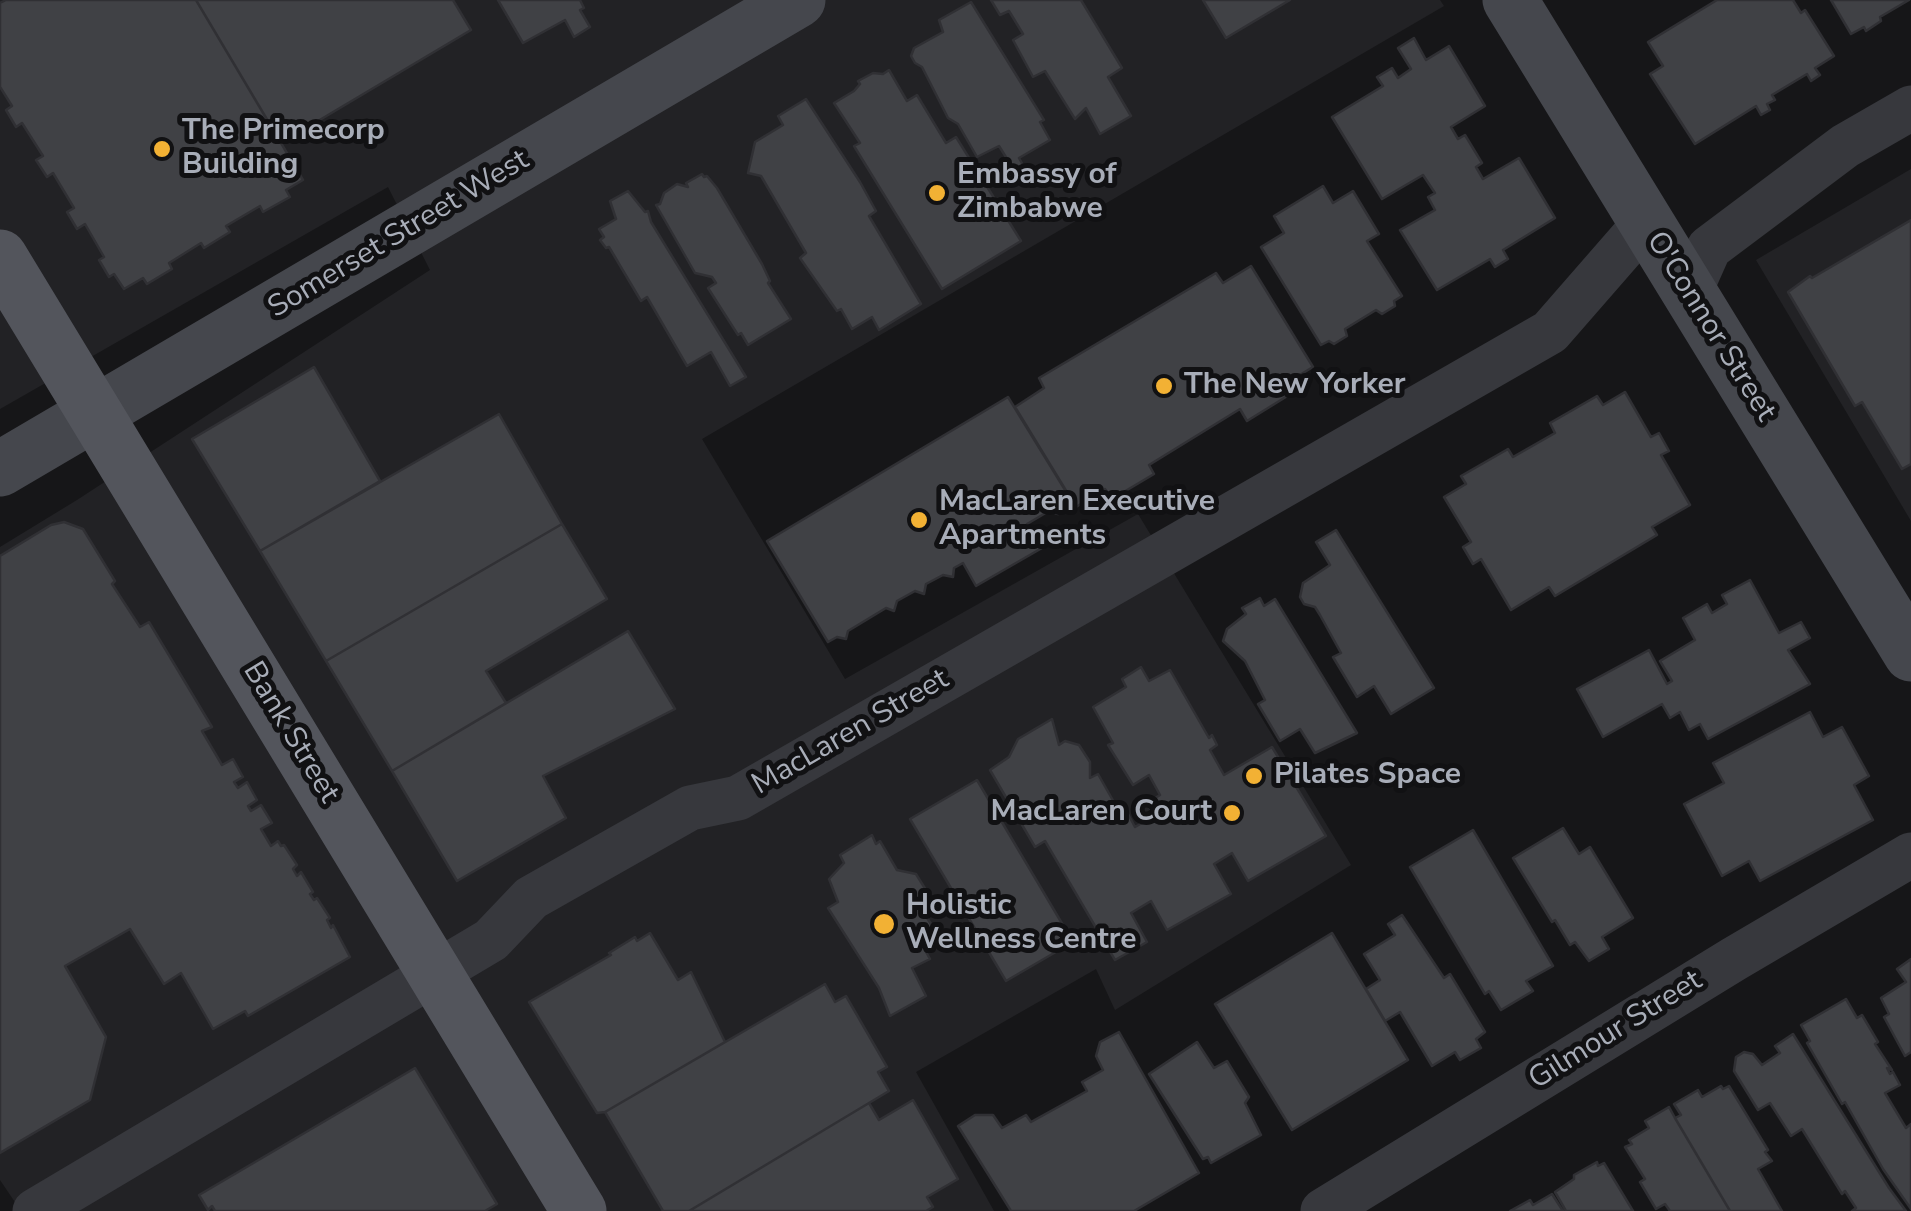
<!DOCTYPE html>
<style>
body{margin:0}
canvas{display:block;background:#161618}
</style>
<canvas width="1911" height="1211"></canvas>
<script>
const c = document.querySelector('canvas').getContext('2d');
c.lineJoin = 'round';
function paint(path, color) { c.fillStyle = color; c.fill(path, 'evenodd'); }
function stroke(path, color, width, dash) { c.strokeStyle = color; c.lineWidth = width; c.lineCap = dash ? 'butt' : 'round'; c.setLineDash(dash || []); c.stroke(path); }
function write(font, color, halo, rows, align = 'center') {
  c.font = font + ' "Nunito Sans",sans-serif'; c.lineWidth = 10; c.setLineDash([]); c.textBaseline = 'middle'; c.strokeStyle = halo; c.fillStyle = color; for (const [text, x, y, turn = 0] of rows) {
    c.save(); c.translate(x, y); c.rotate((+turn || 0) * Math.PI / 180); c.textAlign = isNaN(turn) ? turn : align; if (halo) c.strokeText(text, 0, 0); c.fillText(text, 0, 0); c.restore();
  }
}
paint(new Path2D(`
 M0,0H1440L1444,6L702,439L845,679L1138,514L1351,865L1115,1010L1096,969L916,1072L994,1211H21L0,1180V547L77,500L430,270L388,187L0,409Z
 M1911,169V521L1756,260Z`), '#222225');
const building = new Path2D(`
 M6,0H196L303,180L286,190L290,197L263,212L260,206L226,226L230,232L204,248L201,243L169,263L172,269L147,284L143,278L124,289L114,274L109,277L99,260L104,257L85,224L77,229L67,212L74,208L53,173L47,177L36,160L43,156L22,123L16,127L6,110L12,106L0,87V3Z
 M196,0H453L471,30L281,143Z
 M498,0H580L584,8L580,10L590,27L574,37L565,20L523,43Z
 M991,0H1081L1122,68L1108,77L1131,116L1100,134L1086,108L1075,119L1045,71L1033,77L1013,40L1023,34L1009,11L1000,15Z
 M1203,0H1290L1226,38Z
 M1717,0H1793L1801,13L1805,10L1834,56L1815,68L1820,75L1811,81L1807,74L1772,95L1775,100L1767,104L1770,110L1761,115L1756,106L1695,144L1650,74L1663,66L1648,42Z
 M1831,0H1909L1880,17L1881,21L1866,31L1864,27L1851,34Z
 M971,2L1044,120L1040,122L1050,140L1019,158L1023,165L1014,170L999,146L977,157L958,124L948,118L922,67L915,63L911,56L914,48L943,32L939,20Z
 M1414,38L1426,60L1449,46L1485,106L1451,127L1458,139L1465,135L1482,163L1476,167L1483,179L1519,158L1555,218L1503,250L1508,259L1495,267L1490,259L1437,290L1400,230L1435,210L1428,197L1435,193L1423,175L1382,199L1332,117L1383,86L1377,77L1392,68L1398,78L1411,69L1398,48Z
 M889,70L907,101L917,95L946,143L956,137L1021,241L942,289L854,146L860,143L834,103L854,91L860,84L858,81L873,73L883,74Z
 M806,99L860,182L876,211L869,216L921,304L879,330L872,317L852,329L841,309L837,311L800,258L806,253L761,176L748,173L755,142L783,125L778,116Z
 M702,174L704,177L707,176L717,188L762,264L770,281L768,283L791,319L748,345L741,333L738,335L708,288L716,283L712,277L695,273L656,205L660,204L664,193L677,184L688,187L686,183Z
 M1323,186L1333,203L1353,191L1379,234L1367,241L1402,296L1394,301L1395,306L1382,314L1376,310L1345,329L1347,336L1334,344L1329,341L1321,345L1261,247L1284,233L1274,216Z
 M628,191L645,212L648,211L651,222L746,377L730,386L711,352L687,366L647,297L641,301L609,247L606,248L600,240L604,237L599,229L616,219L610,201Z
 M1911,220V464L1902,469L1862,402L1855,406L1788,292L1810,276L1812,278Z
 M1251,266L1313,367L1283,385L1289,395L1247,421L1240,409L1149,465L1154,474L1112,499L1105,489L1076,507L1015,407L1044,388L1039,378L1216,273L1223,283Z
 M314,367L380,481L260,551L192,439Z
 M1625,392L1651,437L1659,433L1669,451L1661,455L1690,505L1652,527L1657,535L1555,596L1549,587L1511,610L1481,559L1473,564L1463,547L1471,542L1444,497L1466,484L1461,476L1508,449L1513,457L1555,433L1550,423L1597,396L1603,405Z
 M1008,397L1070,498L1061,505L1058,514L1049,511L1027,524L1042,548L976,586L963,563L954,568L953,577L943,575L926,584L924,594L915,591L897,601L894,611L886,608L848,631L846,639L837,637L828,642L767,541Z
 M499,414L562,524L326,661L260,551Z
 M64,522L83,529L115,581L112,584L140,627L149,622L212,727L202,731L222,765L233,759L243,777L234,782L238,788L247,782L257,800L248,806L251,811L261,805L272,823L261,829L271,846L278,841L281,846L284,845L297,865L293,869L297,876L301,872L313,892L310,894L314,900L317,898L330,918L327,920L331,928L333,925L350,957L248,1016L245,1011L213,1029L181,973L164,984L130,929L65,966L106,1037L90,1100L0,1153V556L51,525Z
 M562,524L607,599L486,671L506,703L392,771L326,661Z
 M1336,530L1434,688L1391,714L1374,686L1357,697L1333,657L1341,653L1320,615L1315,607L1304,604L1300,597L1303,583L1330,565L1316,542Z
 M1750,580L1779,633L1801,622L1810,638L1788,650L1810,684L1708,739L1700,724L1689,730L1680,712L1670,718L1662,704L1603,737L1577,689L1649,650L1667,684L1672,681L1660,661L1695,640L1683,618L1707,604L1712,613L1727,604L1722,595Z
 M1260,598L1264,606L1275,599L1357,733L1315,753L1300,729L1280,741L1258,704L1265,700L1245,661L1223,641L1227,629L1246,614L1242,608Z
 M628,631L675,709L543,776L566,818L457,881L392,771Z
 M1141,667L1149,681L1170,670L1209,738L1212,735L1217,745L1210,750L1224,775L1272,747L1326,836L1248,881L1232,853L1214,864L1231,894L1167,930L1151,901L1131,913L1147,942L1115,960L1045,841L1035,847L990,770L1009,757L1018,739L1052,719L1059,745L1065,741L1079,745L1090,762V778L1098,774L1119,811L1108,817L1111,823L1128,814L1135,827L1154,816L1147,803L1160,795L1149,775L1133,785L1108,745L1113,743L1093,707L1126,687L1122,679Z
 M1810,712L1823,737L1842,727L1869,776L1854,785L1873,820L1760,881L1749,861L1722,876L1684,804L1724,783L1713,763Z
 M977,780L1073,942L1006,981L910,819Z
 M1563,828L1579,854L1590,847L1633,918L1602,937L1609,949L1589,961L1575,942L1570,945L1555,920L1552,922L1513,858Z
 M1473,830L1553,966L1526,981L1533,991L1501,1010L1489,991L1485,994L1410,867Z
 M872,835L876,844L880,841L897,870L916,874L926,890L921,908L941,940L925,950L930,959L912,968L926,996L890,1016L879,988L828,908L838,902L829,879L844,863L840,855Z
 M1402,915L1444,978L1450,974L1485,1032L1476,1039L1481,1048L1460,1060L1455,1052L1432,1066L1400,1012L1385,1021L1366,989L1380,980L1364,954L1395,935L1388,924Z
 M650,933L678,980L691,972L725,1042L605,1112L597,1113L529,1002L611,955L609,953L635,937L637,941Z
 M1332,933L1408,1060L1292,1130L1215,1004Z
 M1911,959V1052L1905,1056L1884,1017L1889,1014L1881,998L1906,982L1897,969Z
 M825,984L835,1002L846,996L887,1067L878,1072L889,1091L689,1211H663L605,1112Z
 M1846,999L1857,1018L1862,1015L1878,1042L1875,1044L1892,1070L1887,1068L1890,1074L1893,1072L1900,1085L1885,1093L1906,1128L1911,1124V1209L1883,1169L1845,1102L1842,1104L1807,1043L1810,1041L1801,1025Z
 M1119,1032L1199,1173L1134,1211H1011L958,1126L975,1115H993L1002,1128L1026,1115L1031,1122L1087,1091L1082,1082L1103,1070L1096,1056L1100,1042Z
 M1793,1034L1889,1188L1906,1211H1852L1856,1208L1845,1191L1842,1194L1802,1129L1791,1136L1770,1103L1758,1110L1734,1071L1736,1057L1744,1052L1753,1054L1762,1065L1780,1053L1775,1046Z
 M1197,1042L1214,1068L1227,1061L1249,1097L1245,1103L1261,1135L1211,1163L1208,1157L1203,1159L1149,1074Z
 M415,1068L497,1204L485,1211H215L212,1206L208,1210L199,1195Z
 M1721,1086L1723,1089L1729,1086L1768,1150L1765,1152L1772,1161L1758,1169L1782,1211H1730L1675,1118L1681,1115L1674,1104L1698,1090L1702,1097Z
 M913,1100L958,1179L927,1197L933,1207L926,1211H689L869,1103L879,1120Z
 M1669,1107L1675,1118L1730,1211H1670L1665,1204L1656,1209L1640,1182L1645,1179L1625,1147L1632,1144L1629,1140L1649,1128L1645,1121Z
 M1597,1162L1598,1166L1604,1163L1633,1211H1566L1555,1192L1574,1179V1175Z
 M1552,1194L1563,1211H1510L1530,1200L1533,1205Z`);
paint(building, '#404145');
stroke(building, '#303034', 2.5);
stroke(new Path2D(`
 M1689,293L1709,248L1845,146L1911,108
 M35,1211L491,940L531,898L690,808L738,798L1550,332L1645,223
 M1323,1211L1734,959L1911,855`), '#37383d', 45);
stroke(new Path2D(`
 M1510,0L1911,654
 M0,469L798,0`), '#45474d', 55);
stroke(new Path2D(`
 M0,257L579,1211`), '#53555c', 55);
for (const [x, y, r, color] of [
 [162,149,10,"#f2b134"],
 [937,193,10,"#f2b134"],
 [1164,386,10,"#f2b134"],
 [919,520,10,"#f2b134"],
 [1254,776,10,"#f2b134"],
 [1232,813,10,"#f2b134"],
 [884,924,12,"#f2b134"]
]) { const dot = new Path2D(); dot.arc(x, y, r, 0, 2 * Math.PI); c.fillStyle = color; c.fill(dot); stroke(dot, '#111113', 4); }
write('bold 30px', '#a8adb8', '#111113', [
 ["The Primecorp",182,132],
 ["Building",182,166],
 ["Embassy of",957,176],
 ["Zimbabwe",957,210],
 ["The New Yorker",1184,386],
 ["MacLaren Executive",939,503],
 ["Apartments",939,537],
 ["Pilates Space",1274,776],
 ["MacLaren Court",1212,813,"right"],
 ["Holistic",906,907],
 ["Wellness Centre",906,941]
], 'left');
write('30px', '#a8adb8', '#111113', [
 ["Somerset Street West",399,235,-31],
 ["O'Connor Street",1710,327,58],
 ["Bank Street",290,733,59],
 ["MacLaren Street",851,733,-30],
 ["Gilmour Street",1616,1031,-32]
]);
</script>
